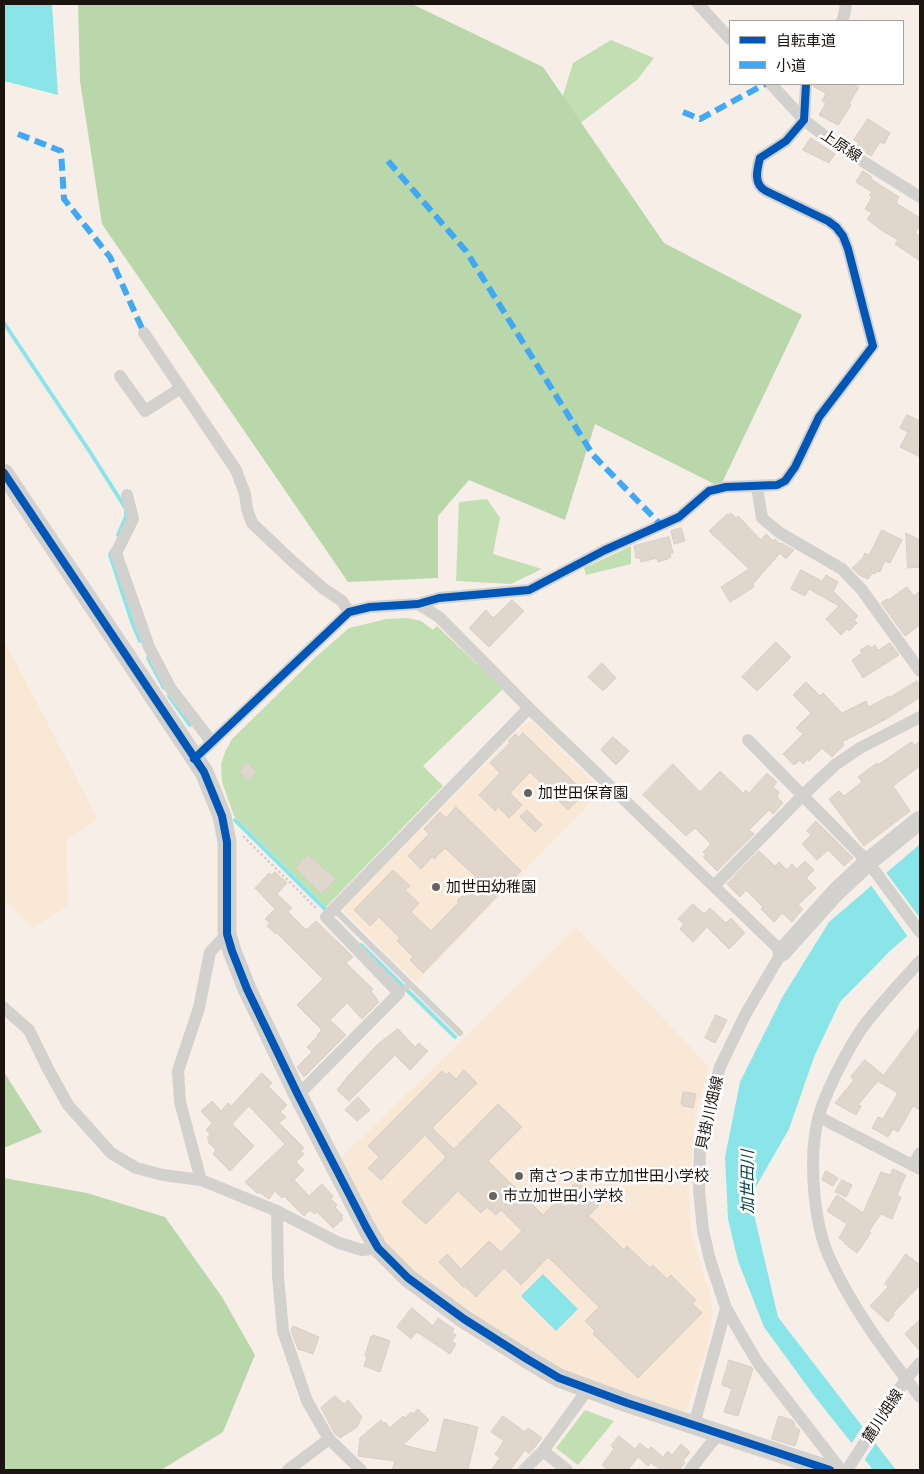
<!DOCTYPE html>
<meta charset="utf-8">
<style>
body{margin:0}
#map{position:relative;width:924px;height:1474px;overflow:hidden;background:#f7efe7;font-family:Mulish,"Noto Sans JP",sans-serif}
canvas{display:block}
.frame{position:absolute;inset:0;border:5px solid #1c150f;pointer-events:none}
.legend{position:absolute;left:729px;top:20px;width:175px;height:65px;box-sizing:border-box;background:#fff;border:1px solid #a4a19f;margin:0;padding:6px 9px;list-style:none;font-size:15px;color:#1c150f}
.legend li{display:flex;align-items:center;gap:10px;height:25px}
.legend b{width:25px;border:1px solid #a4a19f}
</style>
<div id="map">
<canvas width="924" height="1474"></canvas>
<div class="frame"></div>
<ul class="legend">
<li><b style="height:6px;background:#0057b8"></b>自転車道</li>
<li><b style="height:6px;background:#3fa9f5"></b>小道</li>
</ul>
</div>
<script>
const c = document.querySelector('canvas').getContext('2d');
c.lineJoin = 'round';
function paint(path, color) { c.fillStyle = color; c.fill(path, 'evenodd'); }
function stroke(path, color, width, dash) { c.strokeStyle = color; c.lineWidth = width; c.lineCap = dash ? 'butt' : 'round'; c.setLineDash(dash || []); c.stroke(path); }
function write(font, color, halo, rows, align = 'center') {
  c.font = font + ' Mulish,"Noto Sans JP",sans-serif'; c.lineWidth = 5; c.setLineDash([]); c.textBaseline = 'middle'; c.strokeStyle = halo; c.fillStyle = color; for (const [text, x, y, turn = 0] of rows) {
    c.save(); c.translate(x, y); c.rotate((+turn || 0) * Math.PI / 180); c.textAlign = isNaN(turn) ? turn : align; if (halo) c.strokeText(text, 0, 0); c.fillText(text, 0, 0); c.restore();
  }
}
paint(new Path2D(`
 M4,640L98,819L67,839L68,905L33,928L4,900Z
 M533,721L602,791L416,983L344,912L345,906L526,723Z
 M576,928L709,1066L695,1117L689,1192L691,1232L711,1298L712,1319L708,1344L687,1409L679,1412L588,1382L544,1361L443,1296L406,1265L378,1234L339,1160Z`), '#f9e8d6');
paint(new Path2D(`
 M611,40L654,58L637,80L562,137L557,115L573,63Z
 M487,499L500,518L493,554L542,569L511,584L456,581L459,502Z
 M631,546V564L586,575L584,568Z
 M408,618L421,621L433,630L437,626L503,689L423,766L443,786L326,907L234,816L222,782L221,764L225,752L232,739L317,656L349,628L386,619Z
 M585,1410L614,1421L578,1465L556,1448Z`), '#c2deb3');
paint(new Path2D(`
 M78,4H412L543,67L664,243L802,315L720,487L595,424L565,520L469,480L438,516V578L348,582L102,224L80,81Z
 M4,1072L42,1132L4,1148Z
 M4,1178L87,1193L165,1217L222,1297L255,1355L223,1432L161,1470H4Z`), '#bad7ac');
paint(new Path2D(`
 M4,4H52L58,95L4,81Z
 M920,844V925L891,950L840,1002L814,1057L789,1129L750,1197L778,1317L896,1470H873L815,1397L764,1327L738,1261L728,1219L725,1157L740,1082L783,996L829,922Z
 M543,1274L578,1309L556,1331L521,1296Z`), '#8ae5e8');
paint(new Path2D(`
 M885,871L920,918V928L909,938L870,884Z
 M864,1424L877,1441L863,1462L850,1446Z`), '#f7efe7');
stroke(new Path2D(`
 M4,323L90,452L126,509V517L118,535
 M112,551L110,555L132,622L140,641
 M148,658L164,688
 M169,696L190,725
 M235,820L328,912
 M361,945L455,1037`), '#8ae5e8', 4);
const building = new Path2D(`
 M814,84H851L859,87L849,104L851,105L838,125L819,115L826,103L822,101L826,93L814,87Z
 M868,119L890,133L884,144L880,142L871,156L856,146L859,143L854,140Z
 M811,138L835,154L829,163L803,150Z
 M863,171L872,177L871,179L899,197L896,203L920,218V225L915,233L920,236V261L895,244L898,240L881,230L867,219L872,213L865,209L872,197L869,195L872,192L856,182Z
 M907,415L920,421V457L900,447L908,432L900,428Z
 M731,513L736,518L738,516L761,540L766,534L773,541L775,539L780,544L781,543L794,550L786,559L780,553L753,584L754,587L730,602L721,587L749,569L709,531L727,514L729,515Z
 M681,528L685,541L674,544L671,531Z
 M882,530L902,540L890,563L885,561L880,572L877,571L875,574L872,573L868,579L859,575L852,568L863,558L865,553L869,555Z
 M906,533L920,540V567L908,568Z
 M669,537L673,553H670L671,557L668,558V559L658,562L657,558L641,562L640,558H636L634,546Z
 M801,570L822,581L826,575L838,582L833,591L858,616L854,620L857,623L849,631L847,629L841,635L826,619L839,606L809,589L805,596L791,589Z
 M907,587L914,596L920,591V625L905,636L881,603L887,599L888,600Z
 M512,600L524,611L489,647L469,628L486,610L493,618Z
 M776,642L791,657L757,691L742,677Z
 M890,643L899,655L863,678L852,660L862,653L860,650L869,645L871,648L875,645L878,650Z
 M602,663L616,678L603,691L588,677Z
 M917,681L920,686V697L888,718L842,742L844,745L832,757L822,748L809,761L808,759L803,764L800,760L794,765L783,754L803,734L796,728L811,713L793,695L806,682L820,696L823,693L842,713L866,701L869,707L889,696L890,697Z
 M523,733L578,786L576,787L584,794L568,810L530,772L510,793L522,805L509,818L498,807L495,811L479,795L500,773L490,763L510,743L508,741L515,734L519,737Z
 M613,737L629,751L616,765L601,750Z
 M920,741V766L893,786L910,811L864,846L829,799L839,791L844,796L862,782L858,777L877,763L878,765L911,742L915,745Z
 M248,763L256,772L248,780L239,771Z
 M673,764L700,792L720,771L743,793L746,790L749,793L767,773L777,782L773,787L779,792L777,797L783,803L773,814L769,810L749,830L754,834L717,871L703,857L706,855L703,852L711,844L695,828L686,836L643,795Z
 M456,807L521,871L423,973L410,960L413,957L397,941L400,938L379,917L370,926L354,910L393,870L410,886L405,890L419,903L411,912L431,931L459,902L457,901L468,890L465,887L475,876L445,848L434,859L432,857L421,869L408,856L429,834L424,829L440,812L446,818Z
 M527,810L542,825L535,832L520,817Z
 M816,821L853,858L844,866L828,850L817,860L802,844L811,835L807,831Z
 M759,851L775,866L779,862L787,870L792,864L797,869L805,861L814,870L806,878L816,888L798,905L803,909L792,922L782,913L774,922L761,909L763,907L746,890L740,897L727,884Z
 M308,855L336,879L321,894L295,868Z
 M275,872L287,883L277,894L292,908L288,912L306,930L316,921L345,949L353,957L346,963L373,989L371,991L379,1002L362,1019L347,1003L330,1020L346,1035L304,1077L297,1067L312,1052L307,1047L318,1036L317,1035L322,1030L297,1005L323,979L277,933L276,934L267,926L270,923L265,919L275,909L255,888L269,873L271,875Z
 M693,904L704,914L710,908L726,923L731,918L745,933L729,949L707,927L693,942L680,929L684,924L678,919Z
 M716,1015L727,1020L715,1043L705,1038Z
 M920,1027V1110L913,1106L898,1132L893,1129L888,1137L872,1128L878,1117L883,1119L898,1093L879,1082Z
 M398,1029L415,1047L419,1043L428,1051L410,1070L395,1055L349,1101L337,1090L348,1076L378,1044Z
 M865,1060L883,1075L858,1105L861,1106L856,1115L835,1103L854,1080L851,1077Z
 M464,1070L477,1083L432,1128L454,1149L498,1104L522,1127L488,1161L543,1215L577,1181L600,1204L589,1216L624,1250L627,1246L650,1268L653,1265L667,1279L671,1275L696,1300L692,1303L702,1313L638,1378L593,1334L595,1331L585,1321L599,1307L548,1257L521,1285L504,1268L476,1297L465,1286L463,1287L439,1262L447,1254L461,1269L489,1241L501,1252L522,1231L501,1210L496,1215L487,1207L481,1213L458,1191L426,1224L419,1218L402,1202L446,1157L425,1135L381,1180L368,1168L379,1157L368,1146L442,1071L446,1075L449,1072L456,1079Z
 M262,1073L272,1083L268,1086L287,1105L280,1112L286,1117L279,1123L304,1148L300,1151L304,1154L296,1162L304,1170L294,1180L309,1196L322,1184L333,1196L331,1199L337,1205L335,1207L343,1216L341,1217L343,1219L333,1228L317,1212L314,1214L310,1210L304,1216L284,1196L282,1198L275,1191L269,1199L259,1192L257,1193L245,1182L285,1144L249,1106L232,1124L254,1146L230,1171L213,1154L216,1150L208,1142L210,1140L207,1138L210,1134L206,1130L212,1123L201,1111L212,1101L221,1111L228,1103L231,1106Z
 M686,1092L696,1094L693,1108L683,1106L681,1104L683,1093Z
 M358,1097L370,1110L357,1121L345,1110Z
 M893,1169L906,1175L897,1195L901,1197L892,1219L881,1214L869,1231L871,1233L857,1253L844,1243L845,1242L839,1238L847,1224L827,1211L837,1195L863,1213L881,1172L890,1175Z
 M826,1171L838,1178L833,1186L822,1180Z
 M842,1180L852,1185L846,1197L835,1192Z
 M906,1254L920,1265V1285L893,1313L895,1314L888,1322L870,1306L888,1287L885,1284Z
 M412,1308L433,1326L438,1318L454,1329L452,1332L456,1335L452,1341L456,1344L450,1354L417,1332L411,1339L397,1327Z
 M920,1320V1351L905,1334Z
 M293,1326L319,1337L313,1354L298,1349L291,1330Z
 M373,1335L390,1341L380,1372L364,1366L367,1357L365,1356L371,1336L373,1337Z
 M729,1360L751,1367L753,1369L738,1416L724,1412L732,1389L722,1385Z
 M335,1396L344,1404L348,1400L362,1417L357,1427L340,1438L335,1434L321,1408Z
 M418,1409L429,1420L403,1445L436,1453L444,1419L478,1427L468,1470H392L395,1461L358,1456L360,1438L381,1420L384,1424L385,1422L390,1428L403,1416L405,1418L411,1412L413,1414Z
 M503,1416L525,1432L528,1428L542,1438L529,1454L525,1450L510,1470H491L500,1458L495,1454L504,1441L491,1432Z
 M779,1416L792,1420L795,1424L794,1426L800,1430L795,1446L772,1439Z
 M619,1436L635,1449L640,1443L648,1450L651,1447L663,1457L668,1451L672,1455L681,1444L690,1452L683,1461L685,1463L679,1470H661L651,1463L648,1466L638,1457L628,1470H609L602,1465L614,1449L611,1446Z`);
paint(building, '#e1d6cb');
stroke(building, '#d5cfc8', 1);
stroke(new Path2D(`
 M243,836L317,909`), '#d2cfcc', 2.5, [2.5, 2.5]);
stroke(new Path2D(`
 M333,908L410,984
 M399,993L410,984L460,1033`), '#d2d1ce', 6);
stroke(new Path2D(`
 M698,4L730,39
 M842,21L844,16L846,4
 M771,84L804,120L835,144L920,197
 M144,333L236,470L245,494L247,509L252,523L292,561L324,589L342,601L349,612
 M120,376L145,411L181,388
 M757,487L762,518L780,533L842,569L862,590L920,671
 M127,495L133,519L116,553L149,647L171,689L211,741
 M418,604L439,617L529,708L782,952L745,1015L720,1067L707,1113L700,1150L699,1191L703,1230L710,1260L726,1308L746,1343L758,1363L841,1470
 M748,740L868,862L920,932
 M194,759L349,612L370,607L418,604L439,598L529,590L605,550L679,517L709,491L726,487L777,485L785,481L795,467L819,417L873,346L848,249L843,236L836,227L828,221L766,191C753,184 757,170 760,158L786,141L804,120L806,84
 M714,886L803,795L835,765L860,748L920,717
 M920,961C901,982 880,1004 863,1027C857,1035 852,1044 847,1053C836,1073 826,1093 819,1115C808,1155 813,1220 829,1257C852,1308 886,1353 920,1397
 M4,1008L29,1030L48,1069L68,1105L111,1153L136,1168L163,1175L201,1180L277,1211L339,1243L362,1250L378,1248
 M298,1095L399,993L326,917L529,708
 M819,1117L920,1169
 M913,1165L920,1153
 M201,1180L180,1102L178,1071L199,1008L210,952L227,934
 M277,1211L278,1276L283,1331L307,1401L329,1439L361,1470
 M694,1425L726,1308
 M288,1470L329,1439
 M524,1470L543,1451
 M567,1470L543,1451L588,1389
 M690,1470L719,1433
 M847,1470L906,1379L920,1363`), '#d2d1ce', 12);
stroke(new Path2D(`
 M4,473L204,772L222,816L227,842V934L232,951L247,989L298,1095L366,1227L378,1248L408,1278L464,1319L527,1359L559,1378L627,1403L830,1470
 M782,952L836,892L868,862L920,820`), '#d2d1ce', 19);
stroke(new Path2D(`
 M683,112L700,119L765,84
 M18,134L61,151L64,199L110,257L144,333
 M388,161L466,251L593,455L661,525`), '#3fa9f5', 6, [12, 6]);
stroke(new Path2D(`
 M4,473L204,772L222,816L227,842V934L232,951L247,989L298,1095L366,1227L378,1248L408,1278L464,1319L527,1359L559,1378L627,1403L830,1470
 M194,759L349,612L370,607L418,604L439,598L529,590L605,550L679,517L709,491L726,487L777,485L785,481L795,467L819,417L873,346L848,249L843,236L836,227L828,221L766,191C753,184 757,170 760,158L786,141L804,120L806,84`), '#0057b8', 8);
for (const [x, y, r, color] of [
 [528,793,5,"#69615b"],
 [436,887,5,"#69615b"],
 [519,1176,5,"#69615b"],
 [493,1196,5,"#69615b"]
]) { const dot = new Path2D(); dot.arc(x, y, r, 0, 2 * Math.PI); c.fillStyle = color; c.fill(dot); stroke(dot, '#fff', 2); }
write('15px', '#1c150f', '#fff', [
 ["上原線",841,146,34],
 ["貝掛川畑線",710,1113,-77],
 ["麓川畑線",883,1416,-57]
]);
write('15px', '#1c150f', '#fff', [
 ["加世田保育園",538,793],
 ["加世田幼稚園",446,887],
 ["南さつま市立加世田小学校",529,1176],
 ["市立加世田小学校",503,1196]
], 'left');
write('italic 16px', '#074649', '#fff', [
 ["加世田川",748,1182,-90]
]);
</script>
